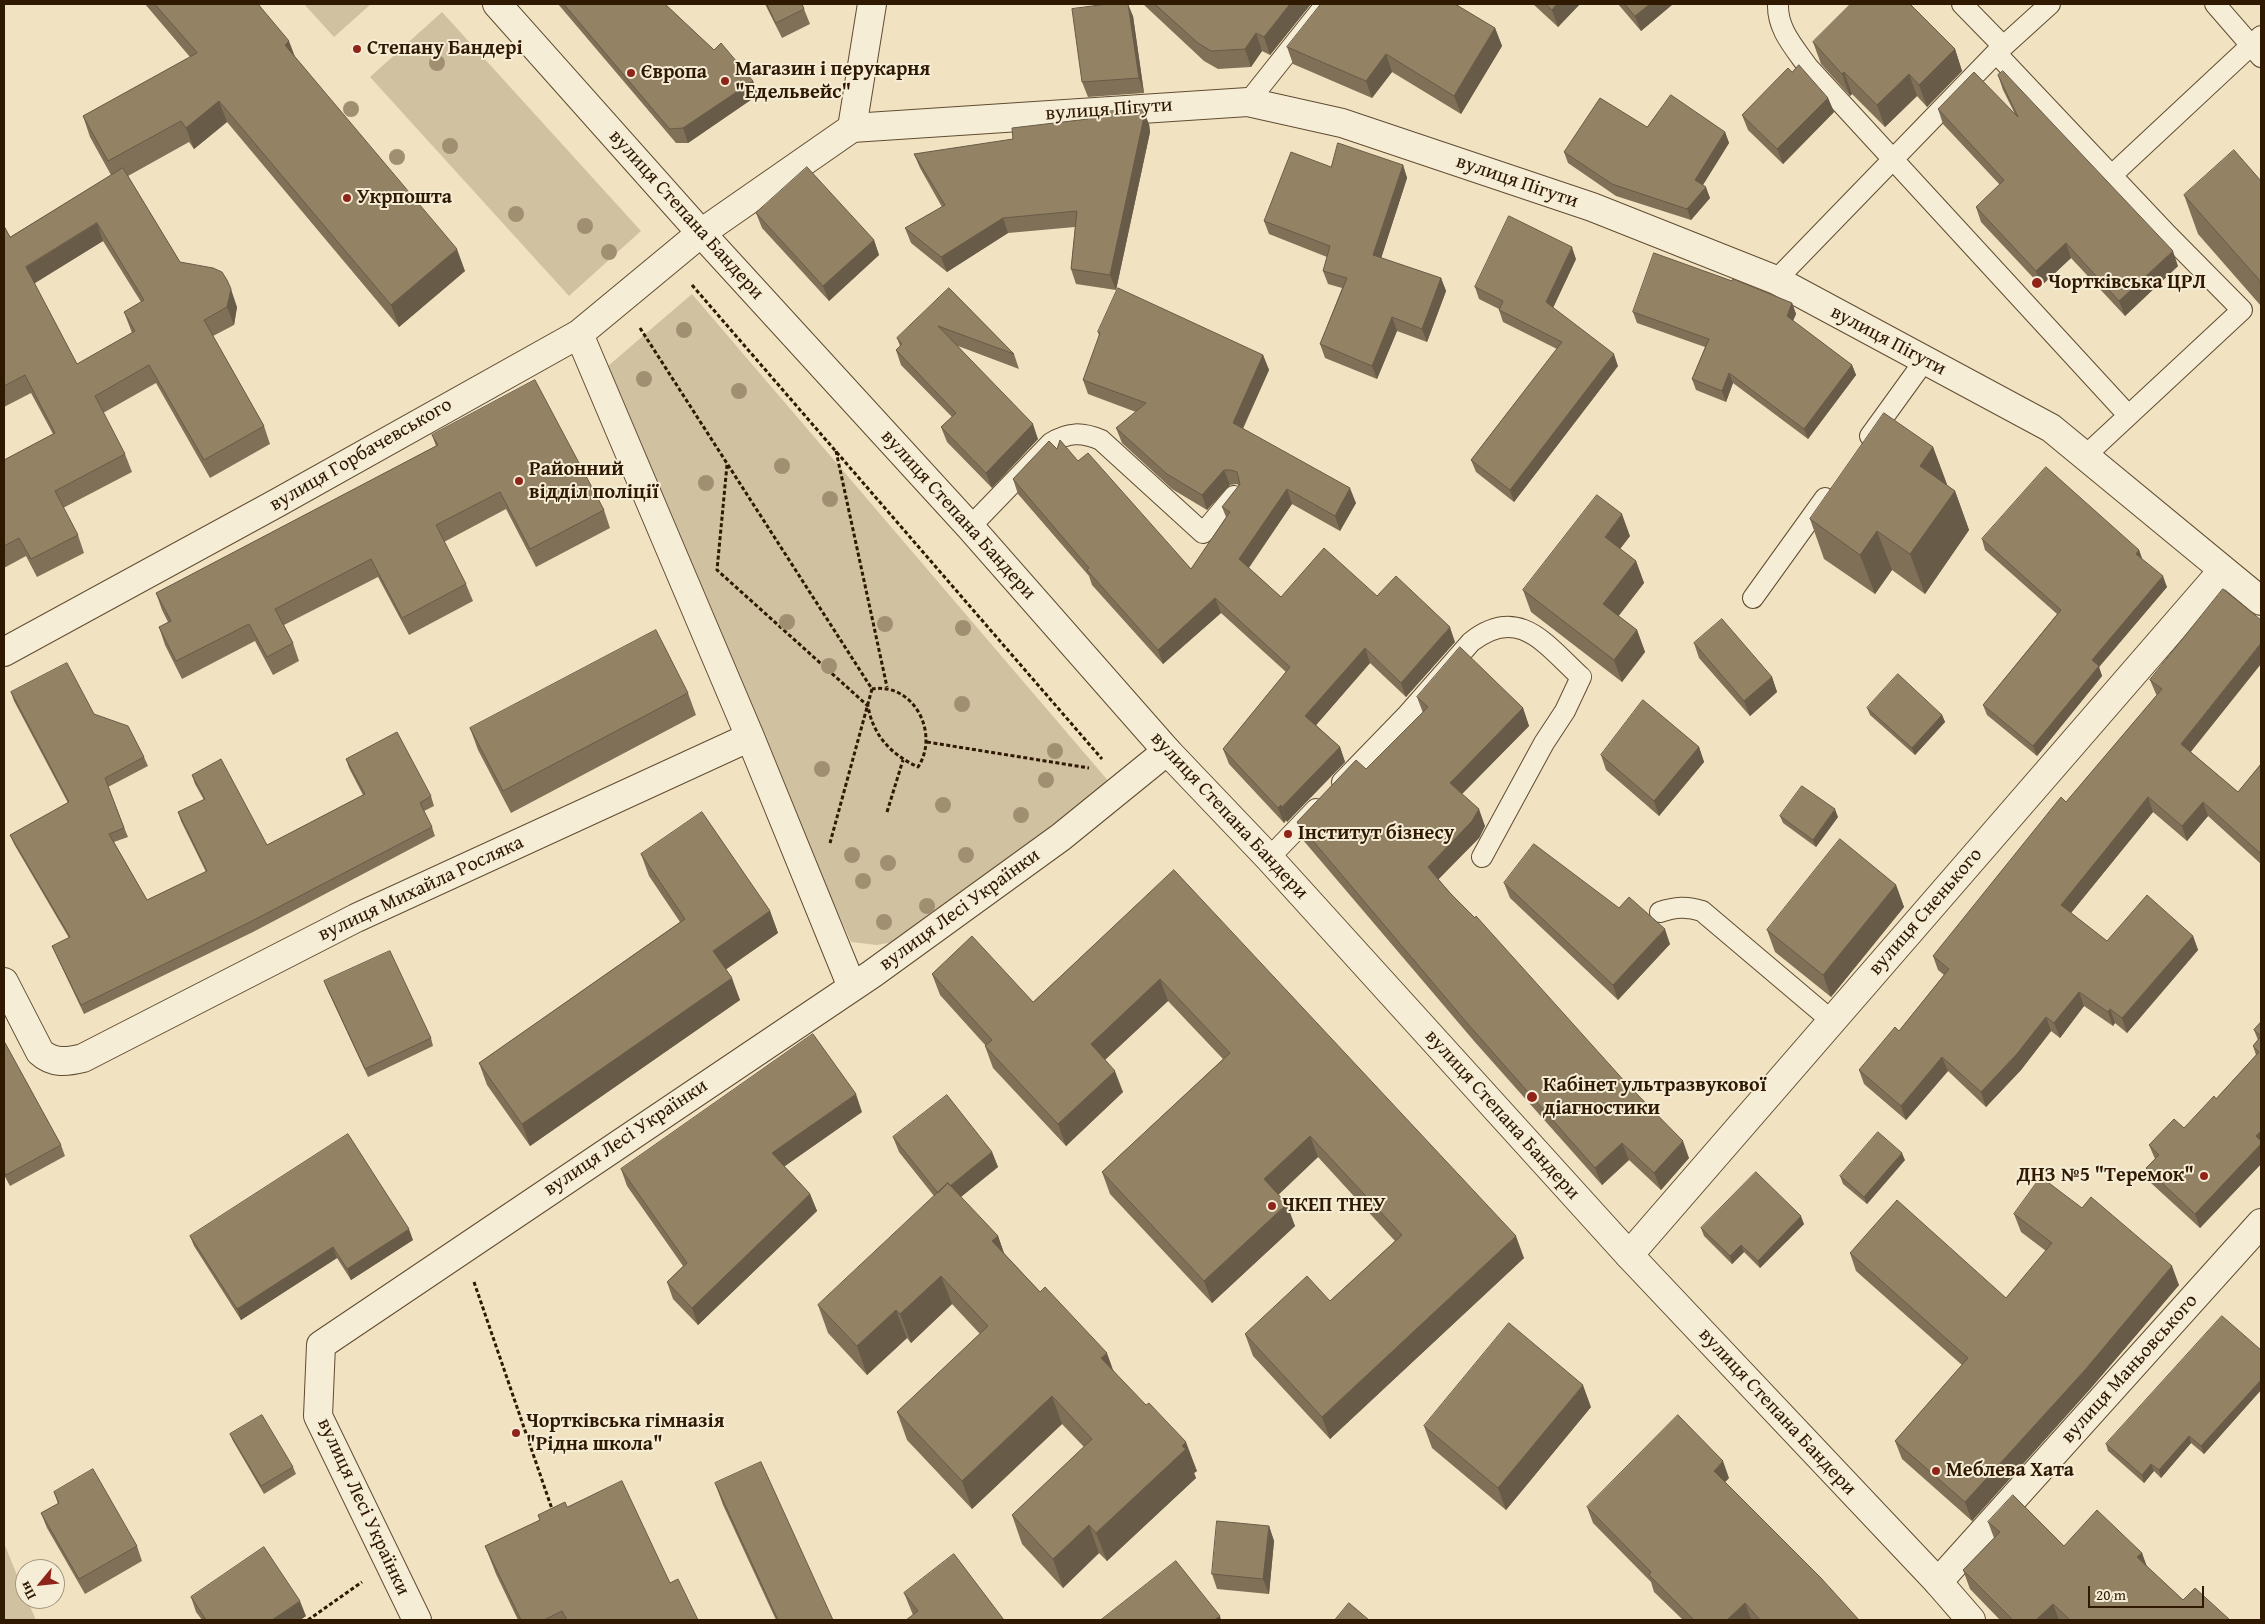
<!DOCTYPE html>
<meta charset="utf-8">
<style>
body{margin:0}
#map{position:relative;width:2265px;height:1624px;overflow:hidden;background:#f1e3c2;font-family:"Gentium Book Plus",serif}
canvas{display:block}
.frame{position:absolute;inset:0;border:5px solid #2f1900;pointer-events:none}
.north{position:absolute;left:15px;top:1559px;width:50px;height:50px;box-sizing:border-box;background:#f6edd7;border:1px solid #a69881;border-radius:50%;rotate:242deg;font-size:14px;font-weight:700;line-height:20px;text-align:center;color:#2f1900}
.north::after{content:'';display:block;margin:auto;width:18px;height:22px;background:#8f2418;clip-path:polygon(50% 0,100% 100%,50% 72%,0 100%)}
.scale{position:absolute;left:2088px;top:1586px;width:116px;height:22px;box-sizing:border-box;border:2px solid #2f1900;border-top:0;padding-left:6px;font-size:15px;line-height:18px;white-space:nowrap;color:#2f1900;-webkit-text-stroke:4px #f6edd7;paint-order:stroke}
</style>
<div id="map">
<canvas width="2265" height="1624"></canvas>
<div class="frame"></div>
<div class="north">Пн</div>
<div class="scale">20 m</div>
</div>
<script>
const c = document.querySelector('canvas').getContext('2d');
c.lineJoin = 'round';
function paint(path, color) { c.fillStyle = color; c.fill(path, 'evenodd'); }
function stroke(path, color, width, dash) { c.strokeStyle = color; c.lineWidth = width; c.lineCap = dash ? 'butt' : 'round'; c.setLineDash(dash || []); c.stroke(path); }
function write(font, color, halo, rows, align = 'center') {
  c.font = font + ' "Gentium Book Plus",serif'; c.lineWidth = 4; c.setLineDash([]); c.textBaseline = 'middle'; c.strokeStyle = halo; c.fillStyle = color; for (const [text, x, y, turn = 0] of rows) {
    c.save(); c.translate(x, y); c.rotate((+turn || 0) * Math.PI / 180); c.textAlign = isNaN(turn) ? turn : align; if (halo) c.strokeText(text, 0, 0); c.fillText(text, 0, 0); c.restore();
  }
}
paint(new Path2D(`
 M304,4H371L334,37Z
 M442,12L641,231L569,296L370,77Z
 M692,294L1110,783L905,940L877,945L851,942L730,674L601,372Z
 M4,1543L25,1595V1599H27L36,1620H4Z`), '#d0c1a1');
const service = new Path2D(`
 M1778,4C1777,29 1794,47 1808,67L2128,415
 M1962,4L2003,46
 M2215,4L2261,57
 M1996,53L2166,233L2242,310L2085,456
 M1248,102L1326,4
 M2112,175L2261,36
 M1776,280L1996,53L2050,4
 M1870,436L1925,360
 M970,527L1051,443C1068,432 1082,432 1101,440L1203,533L1234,496
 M1753,598L1825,498
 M1342,782L1406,716L1471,642C1519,604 1546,645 1581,677L1565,711L1544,743L1482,857
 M1269,858L1316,809
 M1660,912C1675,907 1687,906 1702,911L1832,1021`);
const minor = new Path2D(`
 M852,128L1248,102L1342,123L1592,207L1776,280L2051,428L2261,601
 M579,334L750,737L852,987
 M4,652L277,503L579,334L701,233
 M4,982L40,1052C53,1064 67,1062 83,1058L356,918L750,737
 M1629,1255L2223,570
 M1938,1582L2261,1223
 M417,1620L318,1416L321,1345L872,974L1061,837L1167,751`);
const tertiary = new Path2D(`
 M497,4L701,233L970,527L1167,751L1269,858L1629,1255L1938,1582L1971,1620
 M701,233L852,128L872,4`);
stroke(service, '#604c30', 22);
stroke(minor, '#604c30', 30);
stroke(tertiary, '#604c30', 30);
stroke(new Path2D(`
 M692,285L1102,759
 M640,328L872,689L830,843
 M836,451L887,687
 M727,465L717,570L868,706C873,736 892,755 918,767C940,734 914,682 872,689
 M927,742L1089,768
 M887,812L903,760
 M474,1282L553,1512
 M308,1620L362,1582`), '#2f1900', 3, [4, 2.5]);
stroke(service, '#f6edd7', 20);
stroke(minor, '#f6edd7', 28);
stroke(tertiary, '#f6edd7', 28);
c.fillStyle = '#a18f72';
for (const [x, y] of [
 [437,63],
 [351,109],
 [450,146],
 [397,157],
 [516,214],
 [585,226],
 [609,252],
 [684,330],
 [644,379],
 [739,391],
 [782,466],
 [706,483],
 [830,499],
 [787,622],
 [885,624],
 [963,628],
 [829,666],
 [962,704],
 [1055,751],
 [822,769],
 [1046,780],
 [943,805],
 [1021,815],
 [852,855],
 [966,855],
 [888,863],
 [863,881],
 [927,906],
 [884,922]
]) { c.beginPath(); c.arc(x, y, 8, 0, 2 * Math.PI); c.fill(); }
paint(new Path2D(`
 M145,4H258L296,58L465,271L399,327L227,122L194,149L189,142L128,176L180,262L237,307L234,325L213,336L264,426L270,444L210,478L156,383L103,413L125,454L132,472L63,508L78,535L84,553L37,577L26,556L4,568V460L53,434L31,393L4,407V226L10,237L111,175L90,137L83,116L190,57ZM103,241L141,302L124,312L132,333L77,364L34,283Z
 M558,4H665L714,50L753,81L758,95L688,143H676Z
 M765,4H802L810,24L782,38Z
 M1143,4H1311L1270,55L1262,51L1251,67L1218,69L1204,61Z
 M1533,4H1580L1558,27Z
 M1618,4H1673L1641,31Z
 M1133,16L1144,93L1088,97L1082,82Z
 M1495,28L1502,46L1461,114L1392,72L1372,98L1293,64L1287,47Z
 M1813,42L1955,49L1962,71L1927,107L1917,96L1885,127L1852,94L1850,96L1821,64Z
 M1792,72L1828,98L1834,112L1783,164L1748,130L1742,115Z
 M1998,75L2178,266L2125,316L2071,258L2041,286L1981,222L1976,207L2000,185L1943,124L1938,109L2015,114L2003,90Z
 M1149,124L1150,132L1116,290L1076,284L1071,269L1075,227L1008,233L947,272L911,243L905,228L942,207L920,168L914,154Z
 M1647,127L1725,132L1729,143L1703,185L1710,198L1691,220L1616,196L1568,163L1564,152Z
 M1403,165L1407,178L1381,258L1441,278L1446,291L1427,342L1397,331L1377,379L1325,358L1320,344L1342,288L1328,284L1323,271L1327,257L1269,234L1264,221L1331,167Z
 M2261,181V306L2198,234L2184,195Z
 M756,213L874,240L879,255L829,301L762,228Z
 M1576,259L1553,308L1618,366L1514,502L1476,472L1471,460L1557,349L1503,322L1499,310V309L1479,299L1475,287Z
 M949,288L1014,354L1019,369L958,346L1038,439L992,488L947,442L941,427L952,417L901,365L896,350L900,346L897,338Z
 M1792,303L1796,314L1793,321L1852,365L1856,375L1808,439L1733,383L1726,402L1696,390L1692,379L1705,347L1637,323L1633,312Z
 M1098,332L1263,355L1269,370L1243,429L1356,503L1340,531L1292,504L1249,568L1281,597L1377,596L1455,642L1406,697L1370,663L1316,725L1340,747L1345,762L1287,822L1286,820L1284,823L1229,764L1223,749L1286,672L1221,613L1163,664L1092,585L1089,576L1018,494L1013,479L1057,449L1078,461L1191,569L1226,517L1222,507L1239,486L1237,484L1230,485L1207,510L1172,489L1122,443L1116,428L1136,412L1088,394L1083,380L1099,336Z
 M432,435L604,510L610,528L536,567L506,509L444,542L466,584L473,601L409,635L378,577L284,625L293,643L299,661L273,675L255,641L182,679L165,645L159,627L168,622L162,610L156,593L436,446Z
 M1933,447L1947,485L1955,491L1969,530L1925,594L1892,570L1875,594L1824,559L1810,519Z
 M1630,536L1620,549L1636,561L1644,583L1618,616L1637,630L1645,652L1622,682L1531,612L1523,590Z
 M1982,539L2139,550L2142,559L2167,587L2099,667L2102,676L2037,756L1987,715L1983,705L2057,614L1985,550Z
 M2223,589L2191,752L2238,792L2261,764V864L2208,816L2187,841L2153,812L2071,913L2107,941L2193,936L2198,950L2127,1033L2115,1023L2113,1026L2084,1006L2060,1038L2051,1031L2021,1070L1986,1107L1948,1071L1906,1120L1864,1084L1859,1070L1899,1031L1944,975L1938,970L1933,956L2066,802L2157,695L2156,694L2150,680Z
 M1694,643L1772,677L1777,692L1750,716L1699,658Z
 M11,692L94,714L144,757L148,766L108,787L128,837L114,842L147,900L206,872L181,821L178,812L204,800L195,784L192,775L267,845L363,795L349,768L346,759L431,796L434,806L424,811L432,827L435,836L253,932L84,1014L56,955L52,946L69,938L14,844L10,835L68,803L14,701Z
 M688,693L696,715L511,813L478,750L470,728Z
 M1417,697L1523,708L1529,726L1462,794L1485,826L1479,838L1438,879L1689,1158L1661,1190L1629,1160L1602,1185L1474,1041L1303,840L1297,822L1366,769L1423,713Z
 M1867,708L1942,715L1945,722L1915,755L1870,715Z
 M1699,747L1704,762L1659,816L1606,770L1601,755Z
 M1780,816L1838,817L1816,847L1783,823Z
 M641,854L770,911L778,933L726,969L740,1000L530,1146L487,1085L479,1063L680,922L649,876Z
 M1174,870L1524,1258L1330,1439L1253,1356L1245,1334L1330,1301L1395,1241L1318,1157L1278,1194L1295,1226L1212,1303L1110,1194L1102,1172L1223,1059L1168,1001L1105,1060L1123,1092L1066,1146L993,1068L985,1046H986L940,995L932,974L1033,1002Z
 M1504,883L1619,908L1670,944L1618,1000L1510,898Z
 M1896,885L1904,907L1831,997L1775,952L1767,930Z
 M324,981L431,1038L433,1046L368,1077L327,989Z
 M2261,1022V1164L2200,1228L2151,1183L2146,1168L2155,1159L2149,1145L2184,1128L2216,1099L2256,1055L2253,1046L2258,1040L2254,1030Z
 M4,1041L61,1145L65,1156L10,1186L4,1175Z
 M862,1112L784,1166L810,1194L817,1211L698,1325L673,1299L667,1282L683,1266L627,1186L621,1169Z
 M893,1137L992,1152L998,1167L960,1197L998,1236L1004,1253L1113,1370L1197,1471L1194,1473L1196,1478L1107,1561L1099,1553L1063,1588L1022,1544L1012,1515L1084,1447L1062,1424L972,1509L907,1440L897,1412L980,1334L952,1304L911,1343L907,1338L867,1375L828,1333L818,1305L934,1196L899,1152Z
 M1905,1160L1867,1204L1843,1184L1840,1176Z
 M2014,1214L2179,1285L2091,1388L1972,1521L1902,1459L1895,1441L1962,1365L1856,1271L1850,1253L2006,1298L2046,1251L2021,1232Z
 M1804,1224L1760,1268L1744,1252L1732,1264L1704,1236L1701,1228Z
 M190,1236L413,1240L351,1280L337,1258L241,1320L194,1246Z
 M2261,1350V1390L2204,1454L2191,1443L2161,1478L2154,1471L2144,1483L2108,1451L2106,1444Z
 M1591,1407L1506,1510L1432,1448L1424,1426Z
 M230,1434L293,1467L296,1474L264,1494L233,1441Z
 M1729,1478L1725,1482L1859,1620H1751V1619L1750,1620H1683L1654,1592L1651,1582L1593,1523L1587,1507Z
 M715,1483L833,1620H776L723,1505Z
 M54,1492L137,1546L142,1561L85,1594L47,1528L41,1513L58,1504Z
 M567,1507L670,1583L698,1620H518L496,1574L485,1546L540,1520L538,1515Z
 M1988,1522L2064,1546L2142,1553L2146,1566L2183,1600L2230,1620H2000L1970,1589L1963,1570L1994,1538Z
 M1269,1526L1274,1541L1269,1594L1217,1589L1212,1574Z
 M904,1593L1004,1620L913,1615Z
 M191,1597L306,1616L300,1620H202L196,1612Z`), '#7f7057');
paint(new Path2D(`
 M1128,4L1133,16L1144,93L1139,78Z
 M1290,4H1311L1270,55L1264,37Z
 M1557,4H1580L1558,27L1552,10Z
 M1650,4H1673L1641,31L1635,16Z
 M1495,28L1502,46L1461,114L1454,96Z
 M1256,33L1262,51L1251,67L1245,49Z
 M289,41L297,62L285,45Z
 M1955,49L1962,71L1927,107L1919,85Z
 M1386,54L1392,72L1372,98L1366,81Z
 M1844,72L1852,94L1850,96L1842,74Z
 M1909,74L1917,96L1885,127L1877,105Z
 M753,81L758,95L688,143L683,128Z
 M1828,98L1834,112L1783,164L1777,149Z
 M219,101L227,122L194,149L186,128Z
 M1143,109L1149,124L1150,132L1116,290L1110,275Z
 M1725,132L1729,143L1699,191L1695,180Z
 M1403,165L1407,178L1378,268L1373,255Z
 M1706,187L1710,198L1691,220L1687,209Z
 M1003,218L1008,233L947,272L941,257Z
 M97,223L103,241L32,285L26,267Z
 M874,240L879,255L829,301L823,286Z
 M2066,243L2071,258L2041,286L2036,271Z
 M1572,247L1576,259L1550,314L1546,302Z
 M457,249L465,271L399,327L391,305Z
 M2173,251L2178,266L2125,316L2119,301Z
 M1441,278L1446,291L1427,342L1422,329Z
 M231,289L237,307L234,325L227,307Z
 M1792,303L1796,314L1790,327L1787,316Z
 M1392,317L1397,331L1377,379L1372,366Z
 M1614,354L1618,366L1514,502L1510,490Z
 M1263,355L1269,370L1238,438L1233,423Z
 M1852,365L1856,375L1808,439L1804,429Z
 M1729,373L1733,383L1726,402L1722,391Z
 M1033,424L1038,439L992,488L986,473Z
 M1933,447L1948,487L1920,466Z
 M1224,470L1230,485L1207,510L1202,495Z
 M1350,488L1356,503L1340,531L1335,516Z
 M1287,489L1292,504L1244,574L1239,559Z
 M1955,491L1969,530L1925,594L1910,554Z
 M1622,514L1630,536L1613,558L1605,537Z
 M1877,531L1892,570L1875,594L1860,555Z
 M2139,550L2143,561L2136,554Z
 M1636,561L1644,583L1611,626L1603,604Z
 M2163,576L2167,587L2099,667L2102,676L2037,756L2033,746L2092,660Z
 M1215,598L1221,613L1163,664L1158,650Z
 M1450,627L1455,642L1406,697L1401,683Z
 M1637,630L1645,652L1622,682L1614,660Z
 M2261,643V664L2186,758L2181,744Z
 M1365,648L1370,663L1311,731L1305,716Z
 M1772,677L1777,692L1750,716L1744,701Z
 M1523,708L1529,726L1456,800L1450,783Z
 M1942,715L1945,722L1915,755L1912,748Z
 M1340,747L1345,762L1287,822L1282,807Z
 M1699,747L1704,762L1659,816L1654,801Z
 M2148,797L2153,812L2066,919L2061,905Z
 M2203,802L2208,816L2187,841L2182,826Z
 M1281,805L1286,820L1284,823L1278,808Z
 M1479,809L1485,826L1479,838L1434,884L1428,867Z
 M1835,809L1838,817L1816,847L1813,840Z
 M1896,885L1904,907L1831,997L1823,975Z
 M770,911L778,933L721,973L713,951Z
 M1665,929L1670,944L1618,1000L1613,985Z
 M2193,936L2198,950L2127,1033L2122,1018Z
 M732,978L740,1000L530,1146L522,1124Z
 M1160,979L1168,1001L1098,1066L1091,1044Z
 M2079,992L2084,1006L2060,1038L2054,1023Z
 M2110,1009L2115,1023L2113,1026L2108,1012Z
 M2046,1017L2051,1031L2021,1070L1986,1107L1981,1092Z
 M1942,1057L1948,1071L1906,1120L1901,1106Z
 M1115,1071L1123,1092L1066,1146L1058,1124Z
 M856,1094L862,1112L778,1171L772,1153Z
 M2261,1131V1164L2200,1228L2195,1214Z
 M1310,1136L1318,1157L1272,1201L1264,1179Z
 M1683,1141L1689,1158L1661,1190L1654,1173Z
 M1622,1143L1629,1160L1602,1185L1595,1168Z
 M992,1152L998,1167L945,1210L939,1195Z
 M1902,1153L1905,1160L1867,1204L1864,1197Z
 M810,1194L817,1211L698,1325L692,1308Z
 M1287,1204L1295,1226L1212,1303L1204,1281Z
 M1801,1216L1804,1224L1760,1268L1758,1261Z
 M409,1229L413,1240L351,1280L347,1269Z
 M998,1236L1008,1265L992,1241Z
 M1516,1236L1524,1258L1330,1439L1322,1417Z
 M1741,1245L1744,1252L1732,1264L1730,1256Z
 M333,1247L337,1258L241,1320L237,1309Z
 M2172,1266L2179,1285L2091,1388L1972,1521L1965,1502Z
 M941,1276L952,1304L911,1343L900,1314Z
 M896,1310L907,1338L867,1375L857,1346Z
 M1107,1353L1117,1381L1101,1358Z
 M2261,1380V1390L2204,1454L2201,1446Z
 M1583,1385L1591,1407L1506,1510L1498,1488Z
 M1052,1396L1062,1424L972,1509L962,1481Z
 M2189,1436L2191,1443L2161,1478L2159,1470Z
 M1186,1442L1197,1471L1194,1473L1196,1478L1107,1561L1096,1533Z
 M1723,1461L1729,1478L1719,1488L1714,1471Z
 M2151,1464L2154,1471L2144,1483L2142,1475Z
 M1089,1525L1099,1553L1063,1588L1053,1559Z
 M1269,1526L1274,1541L1269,1594L1263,1579Z
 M2142,1553L2149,1572L2137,1557Z
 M300,1601L306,1616L300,1620H272Z
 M1745,1603L1751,1619L1750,1620H1727Z
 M2053,1604L2059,1620H2036Z
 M1220,1616L1221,1620H1214Z`), '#685b47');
const building = new Path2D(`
 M155,4H258L289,41L285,45L457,249L391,305L219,101L186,128L181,121L108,161L83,116L197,53Z
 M564,4H665L714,50L721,43L753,81L683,128L670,129Z
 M767,4H802L804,9L776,23Z
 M1108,4H1128L1139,78L1082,82L1072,9Z
 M1155,4H1290L1264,37L1256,33L1245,49L1211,51L1198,43Z
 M1321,4H1455L1495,28L1454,96L1386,54L1366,81L1287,47Z
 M1546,4H1557L1552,10Z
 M1625,4H1650L1635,16Z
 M1851,4H1910L1955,49L1919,85L1909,74L1877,105L1844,72L1842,74L1813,42Z
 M1799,65L1828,98L1777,149L1742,115L1788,68L1792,72Z
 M2003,71L2173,251L2119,301L2066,243L2036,271L1976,207L2004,180L1938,109L1974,72L2018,117L1998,75Z
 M1671,95L1725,132L1695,180L1706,187L1687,209L1612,184L1564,152L1600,98L1647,127Z
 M1143,109L1144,117L1110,275L1071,269L1077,211L1003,218L941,257L905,228L945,205L914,154L1013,139L1012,128L1088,119L1087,113Z
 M1338,143L1403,165L1373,255L1441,278L1422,329L1392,317L1372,366L1320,344L1347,278L1323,271L1330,246L1264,221L1291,152L1331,167Z
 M2234,150L2261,181V282L2184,195Z
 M807,167L874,240L823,286L756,213Z
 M123,168L180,262L213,268L222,272L227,280L231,289L227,307L204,320L264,426L204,460L149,365L95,396L125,454L55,491L78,535L31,559L19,538L4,546V460L55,433L25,375L4,386V338L5,337L4,336V226L10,237ZM97,223L144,300L124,312L135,331L77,364L26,267Z
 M1509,216L1572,247L1546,302L1614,354L1510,490L1471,460L1562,342L1499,310L1503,301L1475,287Z
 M1654,253L1732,281L1733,279L1792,303L1787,316L1852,365L1804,429L1729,373L1722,391L1692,379L1709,339L1633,312Z
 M949,288L1014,354L938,326L1033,424L986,473L941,427L956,413L896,350L902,344L897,338Z
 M1118,288L1263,355L1233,423L1350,488L1335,516L1287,489L1239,559L1281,597L1324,548L1377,596L1396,576L1450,627L1401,683L1365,648L1305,716L1340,747L1282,807L1281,805L1278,808L1223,749L1290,667L1215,598L1158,650L1087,570L1089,568L1013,479L1049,441L1057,449L1060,440L1078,461L1088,453L1191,569L1230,512L1222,507L1240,484L1237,472L1231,470H1224L1202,495L1167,474L1116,428L1146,403L1083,380L1100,333L1098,332Z
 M535,380L604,510L530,549L500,492L436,525L466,584L402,618L371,559L275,609L293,643L267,657L249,624L176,661L159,627L171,621L156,593L438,445L432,435Z
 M1884,413L1933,447L1920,466L1955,491L1910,554L1877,531L1860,555L1810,519Z
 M2046,467L2139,550L2136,554L2163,576L2092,660L2099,666L2033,746L1983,705L2061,610L1982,539Z
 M1597,495L1622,514L1605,537L1636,561L1603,604L1637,630L1614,660L1523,590Z
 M2223,589L2261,620V643L2181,744L2238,792L2261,764V854L2203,802L2182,826L2148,797L2061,905L2107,941L2147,895L2193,936L2122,1018L2110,1009L2108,1012L2079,992L2054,1023L2046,1017L2016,1055L1981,1092L1942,1057L1901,1106L1859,1070L1895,1027L1899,1031L1949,969L1933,956L2061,797L2066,802L2162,689L2150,680Z
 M1722,619L1772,677L1744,701L1694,643Z
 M656,630L688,693L503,791L470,728Z
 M1460,647L1523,708L1450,783L1479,809L1472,821L1428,867L1449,892L1475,918L1476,916L1627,1084L1683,1141L1654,1173L1622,1143L1595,1168L1467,1023L1297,822L1356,760L1366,769L1428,707L1417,697Z
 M67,663L94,714L128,726L144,757L105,778L124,828L109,834L147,900L207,871L178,812L205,799L192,775L221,759L267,845L365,794L346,759L397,732L431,796L420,803L432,827L250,922L81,1005L52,946L70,937L10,835L69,802L11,692Z
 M1898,674L1942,715L1912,748L1867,708Z
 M1643,700L1699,747L1654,801L1601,755Z
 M1802,786L1835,809L1813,840L1780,816Z
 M702,812L770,911L713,951L732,978L522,1124L479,1063L685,919L641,854Z
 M1840,839L1896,885L1823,975L1767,930Z
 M1534,844L1619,908L1629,897L1665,929L1613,985L1504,883Z
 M1174,870L1516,1236L1322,1417L1245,1334L1307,1276L1330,1301L1402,1235L1310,1136L1264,1179L1287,1204L1204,1281L1102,1172L1230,1053L1160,979L1091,1044L1115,1071L1058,1124L985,1046L992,1040L932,974L972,936L1033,1002Z
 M390,951L431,1038L365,1069L324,981Z
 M2261,1022V1131L2256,1136L2261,1141V1144L2195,1214L2146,1168L2159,1155L2149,1145L2174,1119L2184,1128L2214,1096L2216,1099L2259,1052L2253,1046L2261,1036L2254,1030Z
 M813,1034L856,1094L772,1153L810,1194L692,1308L667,1282L687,1263L621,1169Z
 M4,1041L61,1145L6,1175L4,1171Z
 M947,1095L992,1152L950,1186L948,1183L938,1193L893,1137Z
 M1878,1132L1902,1153L1864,1197L1840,1176Z
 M348,1134L409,1229L347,1269L333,1247L237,1309L190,1236Z
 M1756,1172L1801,1216L1758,1261L1741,1245L1730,1256L1701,1228Z
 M2041,1177L2082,1208L2091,1197L2172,1266L2085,1370L1965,1502L1895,1441L1968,1358L1850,1253L1897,1200L2006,1298L2052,1243L2014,1214Z
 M948,1183L998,1236L992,1241L1040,1292L1045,1287L1107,1353L1101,1358L1146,1405L1149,1403L1186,1442L1182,1446L1186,1449L1096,1533L1089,1525L1053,1559L1012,1515L1092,1439L1052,1396L962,1481L897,1412L988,1326L941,1276L900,1314L896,1310L857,1346L818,1305Z
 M2222,1316L2261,1350V1380L2201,1446L2189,1436L2159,1470L2151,1464L2142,1475L2106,1444Z
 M1509,1323L1583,1385L1498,1488L1424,1426Z
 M262,1415L293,1467L261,1486L230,1434Z
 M1678,1415L1723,1461L1714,1471L1821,1578L1859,1620H1760L1745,1603L1727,1620H1694L1649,1575L1651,1572L1587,1507Z
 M761,1462L833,1620H778L715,1483Z
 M93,1469L137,1546L79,1579L41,1513L59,1503L54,1492Z
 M622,1481L670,1583L678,1579L698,1620H567L562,1611L544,1620H521L485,1546L540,1520L538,1515L565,1502L567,1507Z
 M2013,1495L2064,1546L2097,1510L2142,1553L2137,1557L2183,1600L2195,1588L2230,1620H2070L2053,1604L2036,1620H2013L1963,1570L2000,1532L1988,1522Z
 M1217,1521L1269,1526L1263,1579L1212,1574Z
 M264,1547L300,1601L272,1620H206L191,1597Z
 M954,1554L1004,1620H906L918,1611L904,1593Z
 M1176,1561L1220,1616L1214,1620H1101Z
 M1349,1603L1369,1620H1335Z`);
paint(building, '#948265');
stroke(building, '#685b47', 1);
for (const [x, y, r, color] of [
 [357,49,5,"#8f2418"],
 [631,73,5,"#8f2418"],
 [725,81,5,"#8f2418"],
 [347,198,5,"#8f2418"],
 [2037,283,6,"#8f2418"],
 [519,481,5,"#8f2418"],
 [1288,834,5,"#8f2418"],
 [1532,1097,6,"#8f2418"],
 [2204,1176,5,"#8f2418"],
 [1272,1206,5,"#8f2418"],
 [516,1433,5,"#8f2418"],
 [1936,1471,5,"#8f2418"]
]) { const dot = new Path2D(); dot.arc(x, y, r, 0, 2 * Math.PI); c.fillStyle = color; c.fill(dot); stroke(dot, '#f6edd7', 2); }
write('bold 20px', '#2f1900', '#f6edd7', [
 ["Степану Бандері",367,49],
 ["Магазин і перукарня",735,70],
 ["\"Едельвейс\"",735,93],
 ["Європа",641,73],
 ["Укрпошта",357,198],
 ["Чортківська ЦРЛ",2048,283],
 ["Районний",529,470],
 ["відділ поліції",529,493],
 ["Інститут бізнесу",1298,834],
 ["Кабінет ультразвукової",1543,1086],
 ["діагностики",1543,1109],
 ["ДНЗ №5 \"Теремок\"",2194,1176,"right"],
 ["ЧКЕП ТНЕУ",1282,1206],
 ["Чортківська гімназія",526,1422],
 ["\"Рідна школа\"",526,1445],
 ["Меблева Хата",1946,1471]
], 'left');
write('20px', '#2f1900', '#f6edd7', [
 ["вулиця Пігути",1109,110,-4],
 ["вулиця Пігути",1517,182,19],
 ["вулиця Степана Бандери",686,215,48],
 ["вулиця Пігути",1888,341,28],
 ["вулиця Горбачевського",361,455,-30],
 ["вулиця Степана Бандери",958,515,48],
 ["вулиця Степана Бандери",1229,816,47],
 ["вулиця Михайла Росляка",421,889,-25],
 ["вулиця Лесі Українки",960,910,-36],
 ["вулиця Сненького",1926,912,-49],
 ["вулиця Степана Бандери",1502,1115,48],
 ["вулиця Лесі Українки",626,1138,-34],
 ["вулиця Маньовського",2130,1369,-48],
 ["вулиця Степана Бандери",1777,1412,47],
 ["вулиця Лесі Українки",363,1507,65]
]);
</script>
